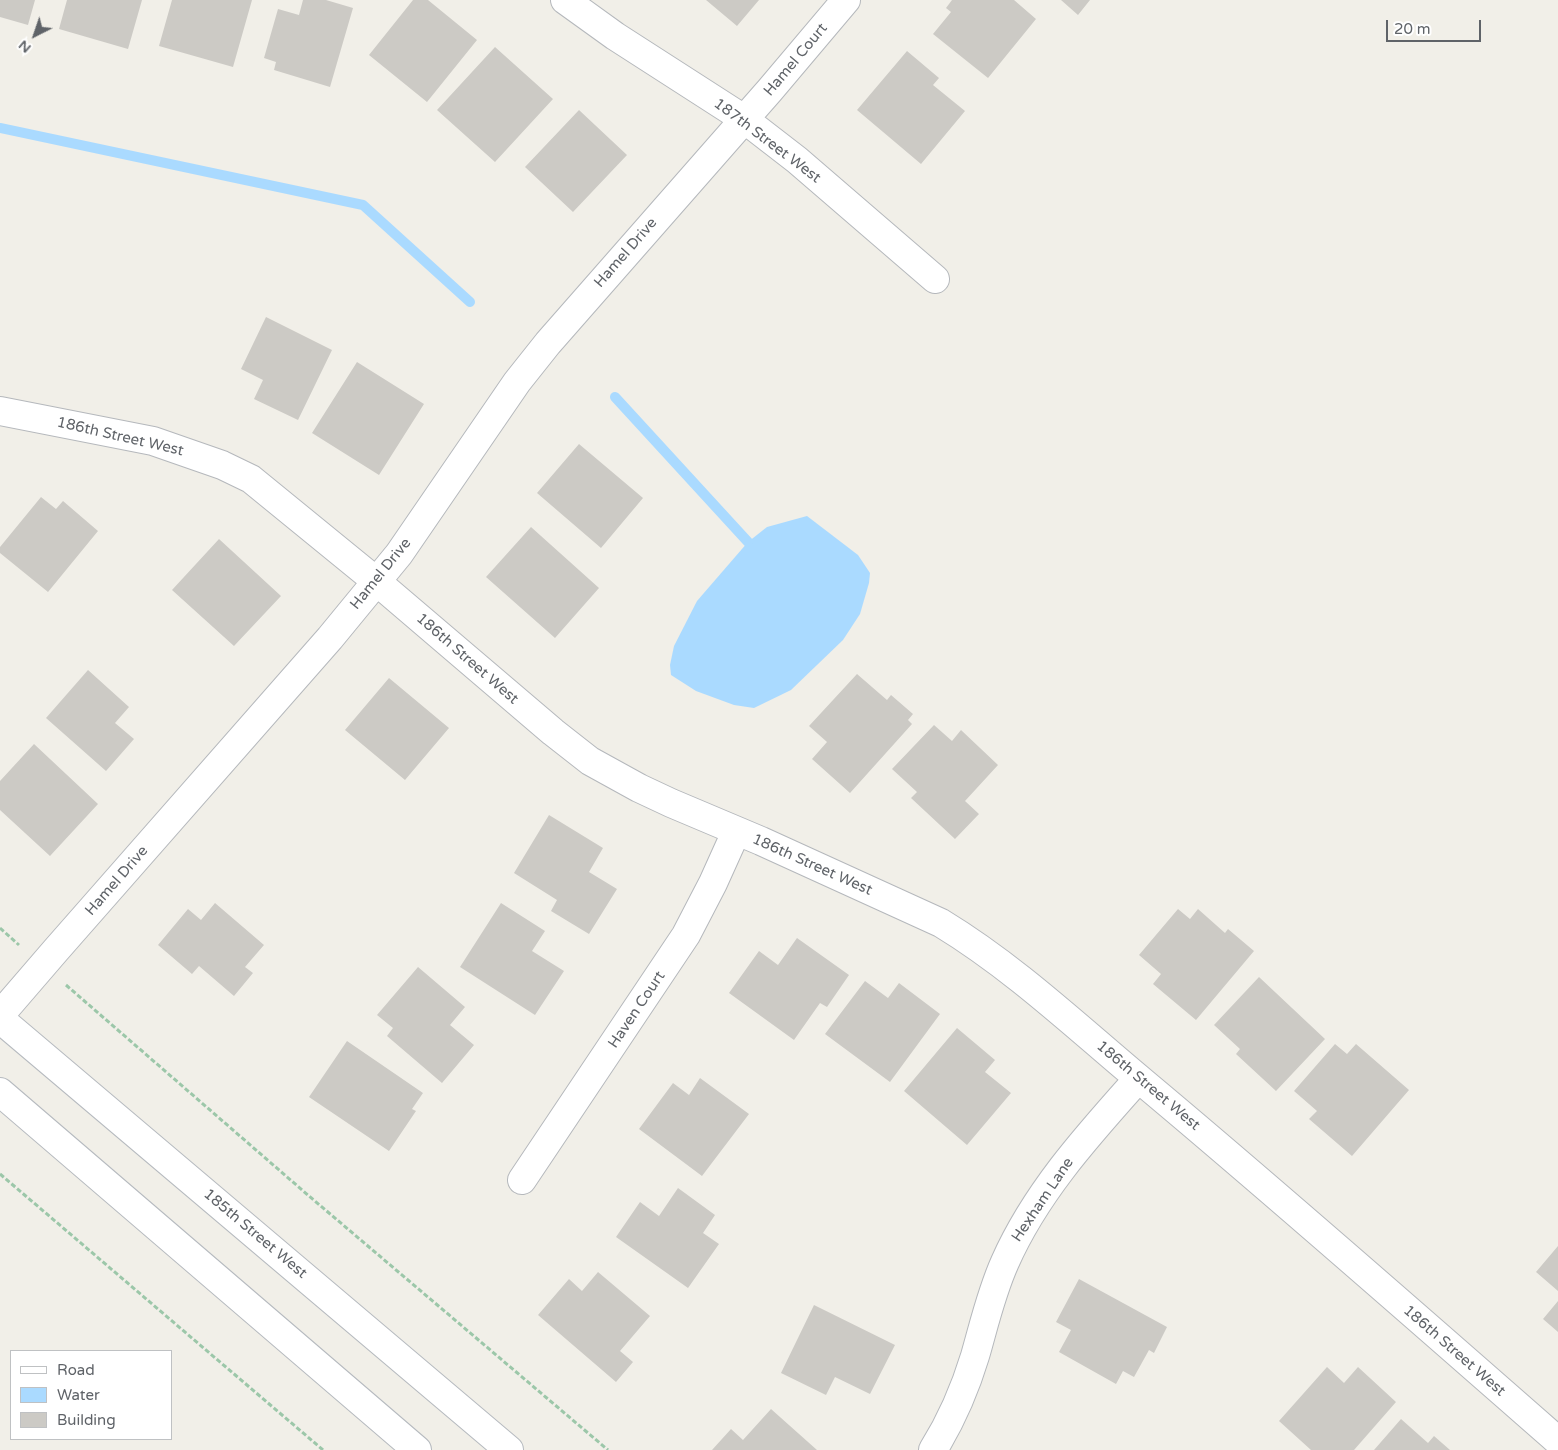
<!DOCTYPE html>
<style>
body{margin:0}
#map{position:relative;width:1558px;height:1450px;overflow:hidden;background:#f1efe8;font-family:"Varela Round",sans-serif}
canvas{display:block}
.legend{position:absolute;left:10px;top:1350px;width:162px;height:90px;box-sizing:border-box;background:#fff;border:1px solid #bfc1c3;margin:0;padding:6px 9px;list-style:none;font-size:15px;color:#5f6368}
.legend li{display:flex;align-items:center;gap:10px;height:25px}
.legend b{width:25px;border:1px solid #bfc1c3}
.north{position:absolute;left:10px;top:10px;width:50px;height:50px;-webkit-text-stroke:4px #fff;paint-order:stroke;rotate:221deg;font-size:14px;font-weight:700;line-height:20px;text-align:center;color:#5f6368}
.north::after{content:'';display:block;margin:auto;width:18px;height:22px;background:#5f6368;clip-path:polygon(50% 0,100% 100%,50% 72%,0 100%)}
.scale{position:absolute;left:1386px;top:20px;width:95px;height:22px;box-sizing:border-box;border:2px solid #5f6368;border-top:0;padding-left:6px;font-size:15px;line-height:18px;white-space:nowrap;color:#5f6368;-webkit-text-stroke:4px #fff;paint-order:stroke}
</style>
<div id="map">
<canvas width="1558" height="1450"></canvas>
<ul class="legend">
<li><b style="height:6px;background:#fff"></b>Road</li>
<li><b style="height:14px;background:#aadaff"></b>Water</li>
<li><b style="height:14px;background:#cccac5"></b>Building</li>
</ul>
<div class="north">N</div>
<div class="scale">20 m</div>
</div>
<script>
const c = document.querySelector('canvas').getContext('2d');
c.lineJoin = 'round';
function paint(path, color) { c.fillStyle = color; c.fill(path, 'evenodd'); }
function stroke(path, color, width, dash) { c.strokeStyle = color; c.lineWidth = width; c.lineCap = dash ? 'butt' : 'round'; c.setLineDash(dash || []); c.stroke(path); }
function write(font, color, halo, rows, align = 'center') {
  c.font = font + ' "Varela Round",sans-serif'; c.lineWidth = 4; c.setLineDash([]); c.textBaseline = 'middle'; c.strokeStyle = halo; c.fillStyle = color; for (const [text, x, y, turn = 0] of rows) {
    c.save(); c.translate(x, y); c.rotate((+turn || 0) * Math.PI / 180); c.textAlign = isNaN(turn) ? turn : align; if (halo) c.strokeText(text, 0, 0); c.fillText(text, 0, 0); c.restore();
  }
}
paint(new Path2D(`
 M807,516L858,555L870,573L869,583L860,614L843,640L791,690L754,708L734,705L696,691L671,675L670,665L674,646L697,601L748,542L767,527Z`), '#aadaff');
stroke(new Path2D(`
 M0,128L363,205L470,302
 M615,397L748,542`), '#aadaff', 10);
paint(new Path2D(`
 M0,0H35L28,25L0,17Z
 M67,0H142L128,49L59,29Z
 M172,0H252L233,67L159,46Z
 M303,0H326L353,8L330,87L274,70L276,62L264,58L278,9L299,15Z
 M413,0H428L477,40L427,102L369,55Z
 M706,0H759L737,26Z
 M952,0H1014L1036,19L988,78L933,34L951,12L946,8Z
 M1061,0H1090L1078,15Z
 M495,47L553,99L495,162L437,110Z
 M907,51L939,78L933,85L965,111L921,164L857,110Z
 M579,110L627,155L573,212L525,167Z
 M266,317L332,350L298,420L254,399L263,380L241,369Z
 M357,362L424,404L379,475L312,433Z
 M579,444L643,498L601,548L537,493Z
 M41,497L56,509L63,501L98,531L48,592L0,553V547Z
 M531,527L599,588L555,638L486,577Z
 M219,539L281,596L234,646L172,590Z
 M88,670L129,707L115,723L134,739L106,771L46,718Z
 M857,674L887,700L891,695L913,714L908,720L912,724L850,793L812,759L827,742L809,726Z
 M389,678L449,728L405,780L345,730Z
 M934,725L952,741L961,730L998,765L965,801L979,814L955,839L911,798L917,792L892,769Z
 M34,744L98,804L50,856L0,810V781Z
 M549,815L603,848L589,872L617,889L589,934L551,911L557,900L514,873Z
 M215,903L264,945L245,967L253,973L234,996L199,966L192,974L158,945L188,909L201,920Z
 M501,903L545,931L532,951L564,971L535,1015L460,967Z
 M1178,909L1190,919L1198,909L1225,933L1228,929L1254,951L1196,1020L1153,984L1161,974L1139,955Z
 M797,938L849,975L827,1007L820,1003L794,1040L729,993L759,951L778,965Z
 M418,967L465,1007L450,1025L474,1045L442,1083L387,1036L393,1028L377,1015Z
 M1259,977L1325,1039L1276,1091L1236,1054L1240,1049L1214,1025Z
 M865,981L888,998L899,983L940,1014L890,1082L825,1034Z
 M957,1028L995,1060L985,1072L1011,1093L967,1145L904,1091Z
 M347,1041L423,1093L412,1109L416,1111L389,1151L309,1097Z
 M1335,1044L1347,1054L1356,1044L1409,1090L1352,1156L1309,1119L1317,1111L1294,1091Z
 M700,1078L749,1114L702,1176L639,1129L673,1083L689,1095Z
 M678,1188L715,1215L703,1233L719,1244L688,1288L616,1237L640,1202L659,1216Z
 M1558,1246V1291L1536,1272Z
 M598,1272L650,1316L620,1351L633,1362L616,1382L538,1315L569,1279L582,1291Z
 M1079,1279L1167,1327L1154,1353L1149,1350L1134,1377L1123,1371L1116,1384L1059,1352L1071,1330L1056,1322Z
 M1558,1301V1332L1543,1319Z
 M814,1305L895,1345L870,1394L835,1377L826,1395L781,1373Z
 M1327,1367L1344,1383L1358,1367L1396,1402L1354,1450H1311L1279,1421Z
 M771,1409L817,1450H712L731,1429L743,1440Z
 M1401,1419L1428,1443L1434,1436L1450,1450H1374Z`), '#cccac5');
const street = new Path2D(`
 M565,0L615,36L744,119L797,160L935,279
 M0,411L153,441L222,465L251,479L376,581L553,732L590,761L639,788L671,803L761,841L941,923C1015,968 1078,1028 1144,1083C1284,1200 1421,1321 1558,1441
 M0,1015L56,950L330,638L399,554L517,382L548,343L770,90L846,0
 M522,1180L686,935L713,883L736,832
 M933,1450C951,1421 965,1389 975,1356C984,1325 991,1293 1005,1262C1036,1192 1088,1135 1138,1079`);
const secondary = new Path2D(`
 M0,1019L509,1450
 M0,1092L417,1450`);
stroke(street, '#b5b8bc', 30);
stroke(secondary, '#b6babf', 30);
stroke(new Path2D(`
 M0,928L19,945
 M66,985L309,1196L608,1450
 M0,1174L323,1450`), '#9cc7a9', 3, [5, 2.5]);
stroke(street, '#fff', 28);
stroke(secondary, '#fff', 28);
write('15px', '#5f6368', '#fff', [
 ["Hamel Court",796,60,-50],
 ["187th Street West",767,141,37],
 ["Hamel Drive",626,253,-49],
 ["186th Street West",120,437,13],
 ["Hamel Drive",381,574,-51],
 ["186th Street West",467,659,41],
 ["186th Street West",812,865,24],
 ["Hamel Drive",117,881,-49],
 ["Haven Court",637,1010,-56],
 ["186th Street West",1148,1086,40],
 ["Hexham Lane",1043,1200,-56],
 ["185th Street West",255,1234,40],
 ["186th Street West",1454,1351,41]
]);
</script>
